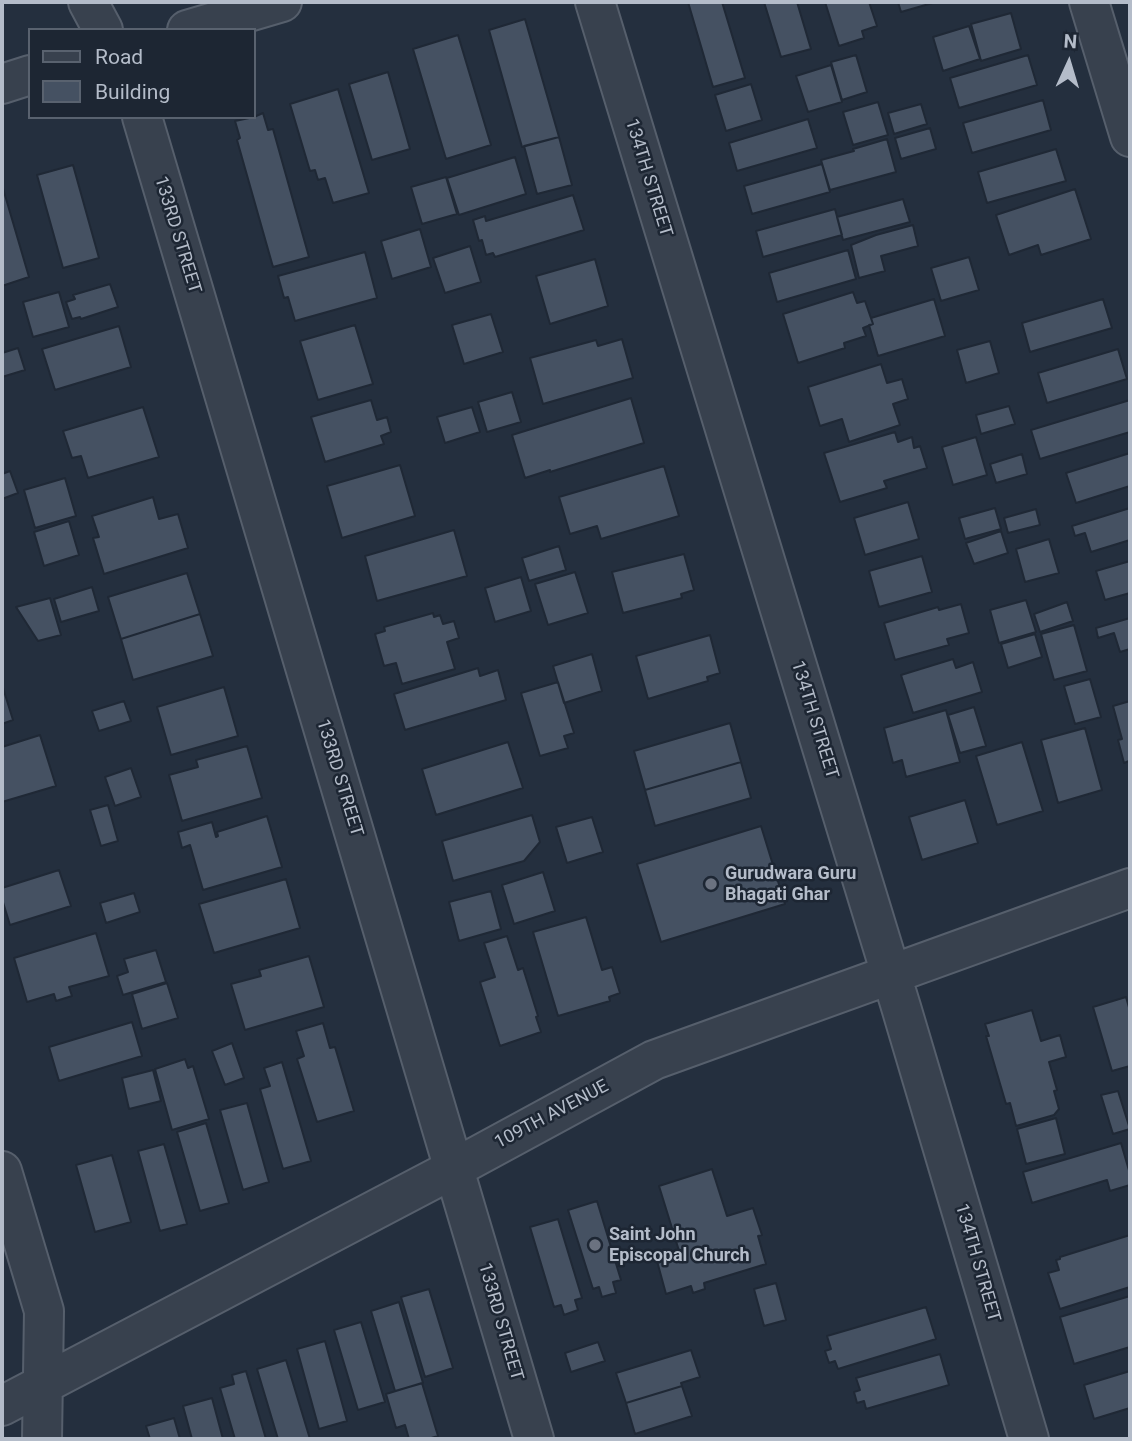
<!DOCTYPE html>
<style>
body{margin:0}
#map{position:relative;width:1132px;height:1441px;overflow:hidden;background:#242f3e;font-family:Roboto,sans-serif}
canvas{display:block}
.frame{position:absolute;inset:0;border:4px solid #b4bcc9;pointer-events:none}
.legend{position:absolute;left:28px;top:28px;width:228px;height:91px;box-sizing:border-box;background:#1d2633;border:2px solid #59626f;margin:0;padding:9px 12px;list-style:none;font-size:21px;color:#b4bcc9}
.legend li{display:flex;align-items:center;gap:14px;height:35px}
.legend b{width:35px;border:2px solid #59626f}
.north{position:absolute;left:1034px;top:28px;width:70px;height:70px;-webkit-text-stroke:5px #1d2633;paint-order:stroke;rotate:4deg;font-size:19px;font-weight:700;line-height:28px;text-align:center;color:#b4bcc9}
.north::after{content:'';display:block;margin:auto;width:24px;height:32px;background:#b4bcc9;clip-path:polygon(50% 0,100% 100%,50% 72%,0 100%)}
</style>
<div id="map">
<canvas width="1132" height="1441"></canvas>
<div class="frame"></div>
<ul class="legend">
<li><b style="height:9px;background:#38414e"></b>Road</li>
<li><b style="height:19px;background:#455162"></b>Building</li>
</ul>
<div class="north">N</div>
</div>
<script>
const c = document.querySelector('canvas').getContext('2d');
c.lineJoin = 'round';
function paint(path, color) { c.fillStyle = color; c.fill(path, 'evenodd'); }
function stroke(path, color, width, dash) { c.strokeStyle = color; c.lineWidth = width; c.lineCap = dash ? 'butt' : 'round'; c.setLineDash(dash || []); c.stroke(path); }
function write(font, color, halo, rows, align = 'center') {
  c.font = font + ' Roboto,sans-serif'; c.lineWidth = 5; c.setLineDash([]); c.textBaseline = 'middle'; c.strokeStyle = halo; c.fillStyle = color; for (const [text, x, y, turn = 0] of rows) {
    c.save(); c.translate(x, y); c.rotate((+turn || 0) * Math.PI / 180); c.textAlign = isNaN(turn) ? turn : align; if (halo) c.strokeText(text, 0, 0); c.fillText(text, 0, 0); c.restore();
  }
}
const building = new Path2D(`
 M688,2H722L745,78L713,87Z
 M764,2H797L811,49L781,57Z
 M825,2H869L877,26L862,31L864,38L839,46Z
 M898,2H936L901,12Z
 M1011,13L1021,49L981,61L971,24Z
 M525,19L559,137L522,147L489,30Z
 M969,26L980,59L943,71L933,37Z
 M458,35L491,145L446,159L413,49Z
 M856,55L867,92L842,100L831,62Z
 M1028,55L1037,85L959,108L950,78Z
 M831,65L842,102L808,112L796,76Z
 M388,72L410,149L372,160L349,84Z
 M751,84L762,120L726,131L715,95Z
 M338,89L369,193L333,203L325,178L318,180L315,170L310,171L290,104Z
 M1043,100L1051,130L972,153L963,123Z
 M878,102L888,135L853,145L843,112Z
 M921,104L927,124L894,134L888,113Z
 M263,113L268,130L273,129L309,257L273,267L237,140L240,138L235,121L254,117Z
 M808,119L817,148L737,171L729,143Z
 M930,128L936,149L901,159L895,138Z
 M559,137L572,185L537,194L524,146Z
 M887,139L896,172L830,190L821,160L854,151L853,149Z
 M1056,149L1066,181L987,203L978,172Z
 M515,157L526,194L459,215L447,178Z
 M822,164L830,192L752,214L744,186Z
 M73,165L99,258L63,268L37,175Z
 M446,177L457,214L422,224L411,187Z
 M2,185L29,277L2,286Z
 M1075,189L1091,239L1041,255L1038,245L1009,255L996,215Z
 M573,195L584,230L495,257L493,253L486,255L482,240L479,241L473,220L485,216L486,221Z
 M903,199L910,222L843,240L837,217Z
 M835,209L842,235L763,257L756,231Z
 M913,225L918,246L881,256L885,271L859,278L851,245L876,235Z
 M420,229L431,267L392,279L381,241Z
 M470,246L481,282L445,293L433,258Z
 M848,250L856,279L777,302L769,273Z
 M365,252L377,298L295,321L288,297L284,298L278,276Z
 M969,257L979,290L941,301L931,268Z
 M595,259L608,306L550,324L536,276Z
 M110,284L118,307L81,319L80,317L72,319L66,302L75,299L73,295Z
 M59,292L69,327L33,337L23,302Z
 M853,292L857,303L865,301L873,324L863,328L866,336L844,343L845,348L798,363L783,314Z
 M934,299L945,336L878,356L869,325L873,324L871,318Z
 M1103,299L1112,328L1030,352L1022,323Z
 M491,314L503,352L464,364L452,325Z
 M355,325L373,384L318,400L300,341Z
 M119,326L131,367L55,390L42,349Z
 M622,339L633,378L543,404L530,358L596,340L598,346Z
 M990,341L999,373L966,383L957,350Z
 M18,348L25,370L2,377V353Z
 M1118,349L1127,379L1047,403L1038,373Z
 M881,364L887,383L902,379L908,399L893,404L900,425L849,442L842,419L820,426L808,387Z
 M512,392L521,422L487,432L478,402Z
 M631,398L644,443L550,472V470L525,478L512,435Z
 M371,400L377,420L387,417L391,432L381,436L384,444L325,462L311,417Z
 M1130,400V432L1040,459L1031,430Z
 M1009,406L1015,424L981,434L976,415Z
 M143,407L159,457L88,478L81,456L72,458L63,431Z
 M472,407L480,432L445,443L437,417Z
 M895,432L898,442L912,437L914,448L920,446L927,468L884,481L887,488L840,502L824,453Z
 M976,437L987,475L953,485L942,447Z
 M1130,453V486L1076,503L1066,473Z
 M1022,454L1027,474L996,483L990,464Z
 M400,465L415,516L342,538L327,486Z
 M664,466L679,516L601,539L597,526L570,534L559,497Z
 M10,471L18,493L2,499V474Z
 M65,478L76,516L35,528L24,490Z
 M153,497L159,519L178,514L188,548L104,574L93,538L99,537L92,516Z
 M908,502L919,539L865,555L854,518Z
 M995,508L1001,529L965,539L959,518Z
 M1130,508V540L1091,552L1085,533L1075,536L1072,526Z
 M1036,509L1040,525L1008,533L1004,518Z
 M69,521L79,555L44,566L34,532Z
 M454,530L467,576L377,601L365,556Z
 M1001,531L1008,553L974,564L966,543Z
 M1049,539L1059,573L1025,582L1016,549Z
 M559,546L566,570L529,581L522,558Z
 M684,554L694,590L681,594L682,598L623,613L612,572Z
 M922,556L932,592L879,607L869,571Z
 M1130,561V593L1105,600L1096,571Z
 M575,572L588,613L548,625L535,584Z
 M187,573L200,614L121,639L108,597Z
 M521,577L531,611L495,622L485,588Z
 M92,587L99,611L61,622L54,599Z
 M50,598L61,635L38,641L16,607Z
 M1026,600L1036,632L999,643L990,610Z
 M1067,602L1073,621L1040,632L1034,614Z
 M961,604L969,633L947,639L949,645L895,660L884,623L938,607L939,610Z
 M433,613L434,617L440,615L443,624L454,621L459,638L447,642L455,669L402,684L396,663L384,666L375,634L385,631L384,627Z
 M200,614L213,656L133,680L121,639Z
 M1130,618V649L1120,652L1114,633L1098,638L1096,628Z
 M1074,625L1087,671L1054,680L1041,634Z
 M1035,634L1042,657L1008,668L1001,644Z
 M710,635L720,673L707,677L708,681L648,699L636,656Z
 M592,654L602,691L564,703L553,666Z
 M953,659L956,668L973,662L982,692L913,713L901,675Z
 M478,668L480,676L498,670L506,700L405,730L394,694Z
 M1090,679L1101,717L1075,724L1064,686Z
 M558,682L574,733L564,736L568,748L540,756L521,693Z
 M224,687L238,736L171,755L157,707Z
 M2,688H3L13,720L2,724Z
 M124,701L131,721L99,731L92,711Z
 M1130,701V764L1129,761L1124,763L1118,740L1122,739L1113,706Z
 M974,707L986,746L960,753L948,715Z
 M946,710L960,762L906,777L902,760L893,763L884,728Z
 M730,723L741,762L645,790L634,751Z
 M1085,728L1102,790L1058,803L1041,740Z
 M40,735L56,786L2,802V747Z
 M508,742L523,788L436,815L422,769Z
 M1022,742L1043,811L997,825L976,756Z
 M247,746L262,798L182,821L169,775L198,767L196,760Z
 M741,762L751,798L655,826L645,790Z
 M131,768L141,797L115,806L105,777Z
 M965,800L978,843L922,860L909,817Z
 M108,805L118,841L101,846L90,810Z
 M532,815L540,842L524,861L453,881L442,841Z
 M267,816L282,867L203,890L190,845L182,848L178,832L212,822L216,837L218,836L217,832Z
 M592,817L603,852L567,863L556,827Z
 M761,826L785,904L661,942L637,864Z
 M59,870L71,906L10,925L2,899V888Z
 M543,872L555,911L514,924L502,885Z
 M286,879L300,928L214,953L199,904Z
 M491,891L501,929L459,941L449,902Z
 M134,893L140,912L106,923L100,903Z
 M586,917L602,970L612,967L620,993L609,997L610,1001L558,1016L533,932Z
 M96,933L109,976L69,987L72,996L56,1001L54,994L27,1002L14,958Z
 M507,936L518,970L523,968L538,1016L536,1017L541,1032L500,1046L480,982L495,977L484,943Z
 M156,950L166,982L123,995L117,976L128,972L124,959Z
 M309,956L324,1007L245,1030L231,984L261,976L259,970Z
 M167,983L178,1018L142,1029L132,994Z
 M1126,997L1130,1011V1066L1112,1071L1093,1007Z
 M1032,1010L1041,1041L1060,1035L1066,1057L1049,1062L1057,1090L1054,1091L1059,1109L1054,1115L1016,1126L1010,1103L1006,1104L986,1036H989L985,1024Z
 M132,1022L142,1056L59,1081L49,1047Z
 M323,1023L330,1048L335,1047L354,1111L317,1122L297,1059L304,1056L296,1031Z
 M232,1043L244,1078L225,1085L212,1051Z
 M185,1059L188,1068L193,1066L209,1119L172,1130L155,1069Z
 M282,1062L311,1161L283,1169L260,1089L270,1086L264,1068Z
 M153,1070L161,1101L129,1109L122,1078Z
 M1118,1091L1130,1129L1113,1134L1101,1095Z
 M247,1103L269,1182L243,1190L220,1110Z
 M1056,1118L1065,1154L1026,1164L1017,1129Z
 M206,1123L229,1203L200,1211L177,1132Z
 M1121,1143L1130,1174V1185L1110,1191L1107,1180L1032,1203L1023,1172Z
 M164,1144L187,1224L160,1231L138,1151Z
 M112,1155L131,1222L95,1232L76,1165Z
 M712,1169L727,1216L753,1208L762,1235L758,1236L766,1264L704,1283L705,1289L693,1293L691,1286L666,1294L657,1261L680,1254L659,1186Z
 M597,1201L621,1280L613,1282L616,1293L602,1297L599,1287L593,1289L568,1210Z
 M558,1219L582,1298L575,1300L578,1310L564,1315L561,1305L554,1307L530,1227Z
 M1130,1235V1287L1060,1309L1048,1273L1059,1270L1056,1260L1060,1259V1257Z
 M776,1283L786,1320L764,1326L754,1289Z
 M429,1289L453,1368L425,1377L401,1297Z
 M1130,1296V1347L1074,1364L1060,1317Z
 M399,1302L423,1383L395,1391L371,1311Z
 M926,1307L936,1339L838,1369L835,1361L829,1363L825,1351L831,1349L827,1336Z
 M361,1322L385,1402L358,1410L334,1330Z
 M325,1341L347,1421L319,1429L297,1349Z
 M598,1342L605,1361L571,1372L565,1353Z
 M691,1350L700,1377L681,1383L682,1386L626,1403L616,1373Z
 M940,1354L949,1385L866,1409L864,1401L857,1403L854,1392L860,1390L856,1378Z
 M286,1360L310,1439H278L257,1369Z
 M246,1371L266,1439H235L220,1388L234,1384L232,1375Z
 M1130,1371V1408L1094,1419L1084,1385Z
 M422,1383L438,1436L428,1439H409L405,1425L396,1428L386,1394Z
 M682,1386L692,1416L635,1434L626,1403Z
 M212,1398L223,1439H192L183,1406Z
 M174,1418L180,1439H150L146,1426Z`);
paint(building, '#455162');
stroke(building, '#1f2835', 2);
const minor = new Path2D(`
 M88,2L103,30
 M595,2L901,1007L1029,1439
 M1089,2L1130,137
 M187,30L282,2
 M2,84L30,75
 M142,117L534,1439
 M2,1171L44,1311L42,1439
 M2,1406L455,1168L654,1060L1130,888`);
stroke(minor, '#565f6c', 42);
stroke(minor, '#38414e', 38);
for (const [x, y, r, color] of [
 [711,884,7,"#6b7280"],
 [595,1245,7,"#6b7280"]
]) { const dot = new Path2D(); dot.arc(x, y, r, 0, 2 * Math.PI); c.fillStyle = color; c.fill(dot); stroke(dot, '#1d2633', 2.5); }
write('18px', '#b4bcc9', '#1d2633', [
 ["134TH STREET",648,178,73],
 ["133RD STREET",177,235,73],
 ["134TH STREET",814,720,73],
 ["133RD STREET",339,778,73],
 ["109TH AVENUE",552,1115,-28],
 ["134TH STREET",977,1263,74],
 ["133RD STREET",500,1322,74]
]);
write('bold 18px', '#b4bcc9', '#1d2633', [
 ["Gurudwara Guru",725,874],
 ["Bhagati Ghar",725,895],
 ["Saint John",609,1235],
 ["Episcopal Church",609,1256]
], 'left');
</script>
